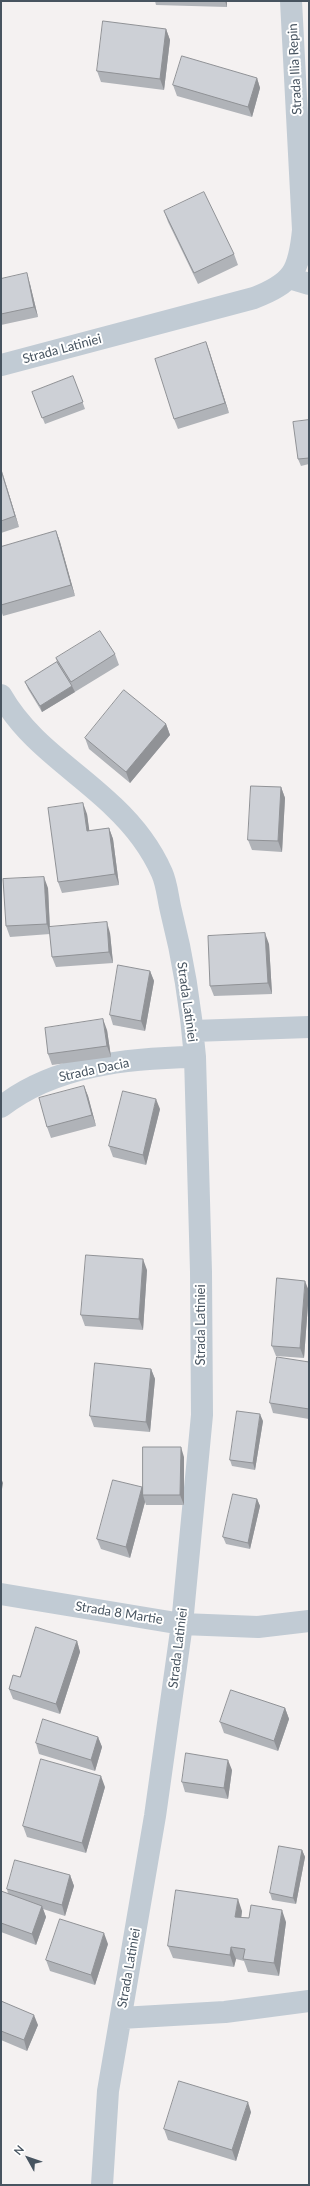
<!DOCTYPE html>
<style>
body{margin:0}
#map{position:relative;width:310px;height:2186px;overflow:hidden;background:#f4f1f1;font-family:Lato,sans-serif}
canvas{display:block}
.frame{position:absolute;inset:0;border:2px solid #475460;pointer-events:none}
.north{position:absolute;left:8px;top:2138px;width:40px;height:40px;-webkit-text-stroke:3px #fff;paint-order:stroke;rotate:310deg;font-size:11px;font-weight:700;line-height:16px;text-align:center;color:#475460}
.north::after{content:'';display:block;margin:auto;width:14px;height:18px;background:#475460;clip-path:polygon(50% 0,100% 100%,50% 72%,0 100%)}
</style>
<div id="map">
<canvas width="310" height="2186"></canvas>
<div class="frame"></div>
<div class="north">N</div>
</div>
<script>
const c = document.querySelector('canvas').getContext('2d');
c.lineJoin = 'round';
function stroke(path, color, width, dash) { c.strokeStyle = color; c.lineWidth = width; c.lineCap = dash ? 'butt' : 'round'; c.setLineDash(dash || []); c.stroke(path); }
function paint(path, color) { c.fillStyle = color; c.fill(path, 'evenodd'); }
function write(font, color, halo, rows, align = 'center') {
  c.font = font + ' Lato,sans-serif'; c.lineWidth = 4; c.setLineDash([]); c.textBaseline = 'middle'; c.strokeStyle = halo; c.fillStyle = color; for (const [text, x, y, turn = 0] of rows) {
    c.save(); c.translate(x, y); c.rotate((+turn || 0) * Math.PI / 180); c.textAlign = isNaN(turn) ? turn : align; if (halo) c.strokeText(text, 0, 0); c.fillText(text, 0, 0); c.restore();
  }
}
stroke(new Path2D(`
 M289,278L309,284
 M1,365L254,298C293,283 299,271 303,230L291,1
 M1,695C29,744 75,769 114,807C133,825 151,848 162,873C167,884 168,899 171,911C183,958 191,1008 195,1057L201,1272L202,1415L182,1624L155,1816L108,2091L102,2185
 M193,1031L309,1027
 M1,1107C54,1065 129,1058 195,1057
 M1,1594L182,1624L258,1627L309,1621
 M121,2018L225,2012L309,2001`), '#c1cbd4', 22);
paint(new Path2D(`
 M155,1H227V7L156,5Z
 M166,29L170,40L164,90L101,82L97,71Z
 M257,78L260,88L252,117L177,96L173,85Z
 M164,211L234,254L238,265L198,284L168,222Z
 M1,279L30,284L38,317L1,325Z
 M206,342L229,413L178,429L174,419Z
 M73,376L85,409L45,424L32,392Z
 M309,420V464L301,466L298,459Z
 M1,468L19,527L1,533Z
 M56,531L60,542L75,596L3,616L1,610V547Z
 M115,654L119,665L42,712L28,689L25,682L57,662L56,658Z
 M166,724L170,735L130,783L89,749L85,738Z
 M281,787L285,798L282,852L252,850L248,840Z
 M87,814L89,831L109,828L113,839L119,885L62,893L58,882Z
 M48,888L50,927L110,933L113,963L56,967L52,957L50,934L10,937L6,926Z
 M269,944L272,994L214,996L210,986Z
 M150,971L154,981L145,1031L113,1025L110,1015Z
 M107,1030L111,1057L52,1065L48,1054Z
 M84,1086L88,1096L96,1126L51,1138L47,1127Z
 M160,1109L146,1165L113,1157L109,1146Z
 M147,1270L143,1330L85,1326L81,1315Z
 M309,1291L304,1358L276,1356L272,1346Z
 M309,1362V1419L273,1413L270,1403Z
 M151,1369L155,1379L150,1432L94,1427L90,1416Z
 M263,1421L255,1470L232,1466L230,1460Z
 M184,1457V1505H146L145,1502L130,1558L101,1549L97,1539L142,1487Z
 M257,1499L260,1506L250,1549L226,1544L223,1537Z
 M77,1641L80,1652L60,1714L13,1699L9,1689L20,1677Z
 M285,1708L289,1719L278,1751L224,1733L220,1722Z
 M98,1737L102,1747L95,1771L39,1754L36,1743Z
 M232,1770L228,1799L185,1792L182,1782Z
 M105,1787L86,1853L27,1837L23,1826Z
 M302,1850L305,1857L296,1904L272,1900L270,1893Z
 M70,1875L74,1886L65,1916L43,1909L46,1917L36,1945L1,1932V1891L8,1894L7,1889Z
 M242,1911L241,1917L286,1922L279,1976L248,1972L244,1961L236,1959L234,1967L173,1958L168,1946Z
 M108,1944L95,1985L50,1971L46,1960Z
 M1,2001L38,2025L27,2051L1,2040Z
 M251,2112L236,2161L168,2140L164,2129Z`), '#b0b3b8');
paint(new Path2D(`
 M225,1H227V7Z
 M166,29L170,40L164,90L160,79Z
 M257,78L260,88L252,117L248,107Z
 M27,273L30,284L38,317L34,307Z
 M206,342L210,353L229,413L225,403Z
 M1,468L19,527L15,516Z
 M56,531L60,542L75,596L71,585Z
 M72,686L75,692L42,712L40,706Z
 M166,724L170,735L130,783L126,772Z
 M281,787L285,798L282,852L278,841Z
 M83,803L87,814L91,842L87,831Z
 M109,828L113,839L119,885L115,874Z
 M44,877L48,888L50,934L47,924Z
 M107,922L110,933L113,963L109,952Z
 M265,933L269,944L272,994L268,983Z
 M150,971L154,981L145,1031L141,1021Z
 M103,1019L107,1030L111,1057L107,1046Z
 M84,1086L88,1096L96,1126L92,1115Z
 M156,1099L160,1109L146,1165L143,1155Z
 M143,1259L147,1270L143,1330L139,1319Z
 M305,1281L309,1291L304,1358L300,1348Z
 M151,1369L155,1379L150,1432L146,1422Z
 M260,1414L263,1421L255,1470L253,1463Z
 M181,1447L184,1457V1505L180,1495Z
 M1,1478L3,1483L1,1495Z
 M142,1487L143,1495L145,1502L130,1558L126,1547Z
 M257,1499L260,1506L250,1549L248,1543Z
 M77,1641L80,1652L60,1714L56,1704Z
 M285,1708L289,1719L278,1751L274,1741Z
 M98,1737L102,1747L95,1771L91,1760Z
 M228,1760L232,1770L228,1799L224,1788Z
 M101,1776L105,1787L86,1853L82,1843Z
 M302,1850L305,1857L296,1904L293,1898Z
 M70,1875L74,1886L65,1916L62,1905Z
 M238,1899L242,1911L240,1929L235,1917Z
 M42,1906L46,1917L36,1945L32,1934Z
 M282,1910L286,1922L279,1976L274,1963Z
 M104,1933L108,1944L95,1985L91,1975Z
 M231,1947L236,1959L234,1967L230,1955Z
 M34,2015L38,2025L27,2051L24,2040Z
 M248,2102L251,2112L236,2161L232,2150Z`), '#909296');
const building = new Path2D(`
 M103,21L166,29L160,79L97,71Z
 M182,56L257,78L248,107L173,85Z
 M204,192L234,254L194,273L164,211Z
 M27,273L34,307L1,314V279Z
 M206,342L225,403L174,419L155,359Z
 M73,376L83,402L42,418L32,392Z
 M309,420V458L298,459L293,422Z
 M1,470L15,516L1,521Z
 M56,531L71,585L1,605V547Z
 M100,631L115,654L71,682L56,658Z
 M57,662L72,686L40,706L25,682Z
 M124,690L166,724L126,772L85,738Z
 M251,786L281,787L278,841L248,840Z
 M83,803L87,831L109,828L115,874L58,882L48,808Z
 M44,877L47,924L6,926L3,879Z
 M107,922L109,952L52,957L49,927Z
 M265,933L268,983L210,986L208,936Z
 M118,965L150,971L141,1021L110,1015Z
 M103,1019L107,1046L48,1054L45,1028Z
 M84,1086L92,1115L47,1127L39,1098Z
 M123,1091L156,1099L143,1155L109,1146Z
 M86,1255L143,1259L139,1319L81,1315Z
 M277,1278L305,1281L300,1348L272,1346Z
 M277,1357L309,1362V1409L270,1403Z
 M95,1363L151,1369L146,1422L90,1416Z
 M237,1411L260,1414L253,1463L230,1460Z
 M143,1447H181L180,1495H143Z
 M113,1480L142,1487L126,1547L97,1539Z
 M233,1494L257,1499L248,1543L223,1537Z
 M36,1627L77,1641L56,1704L9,1689L13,1675L20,1677Z
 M231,1690L285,1708L274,1741L220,1722Z
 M43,1719L98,1737L91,1760L36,1743Z
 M186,1753L228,1760L224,1788L182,1782Z
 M41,1759L101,1776L82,1843L23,1826Z
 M279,1846L302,1850L293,1898L270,1893Z
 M15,1860L70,1875L62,1905L7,1889Z
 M176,1890L238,1899L235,1917L249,1918L251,1905L282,1910L274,1963L243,1959L245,1949L231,1947L230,1955L168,1946Z
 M1,1891L42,1906L32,1934L1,1923Z
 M60,1919L104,1933L91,1975L46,1960Z
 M1,2001L34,2015L24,2040L1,2031Z
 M179,2081L248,2102L232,2150L164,2129Z`);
paint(building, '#cdd0d6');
stroke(building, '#909296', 1);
write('13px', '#475460', '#fff', [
 ["Strada Ilia Repin",295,69,-93],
 ["Strada Latiniei",62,349,-15],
 ["Strada Latiniei",187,1002,82],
 ["Strada Dacia",94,1070,-12],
 ["Strada Latiniei",201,1325,-90],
 ["Strada 8 Martie",119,1613,9],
 ["Strada Latiniei",178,1648,-83],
 ["Strada Latiniei",129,1968,-80]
]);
</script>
